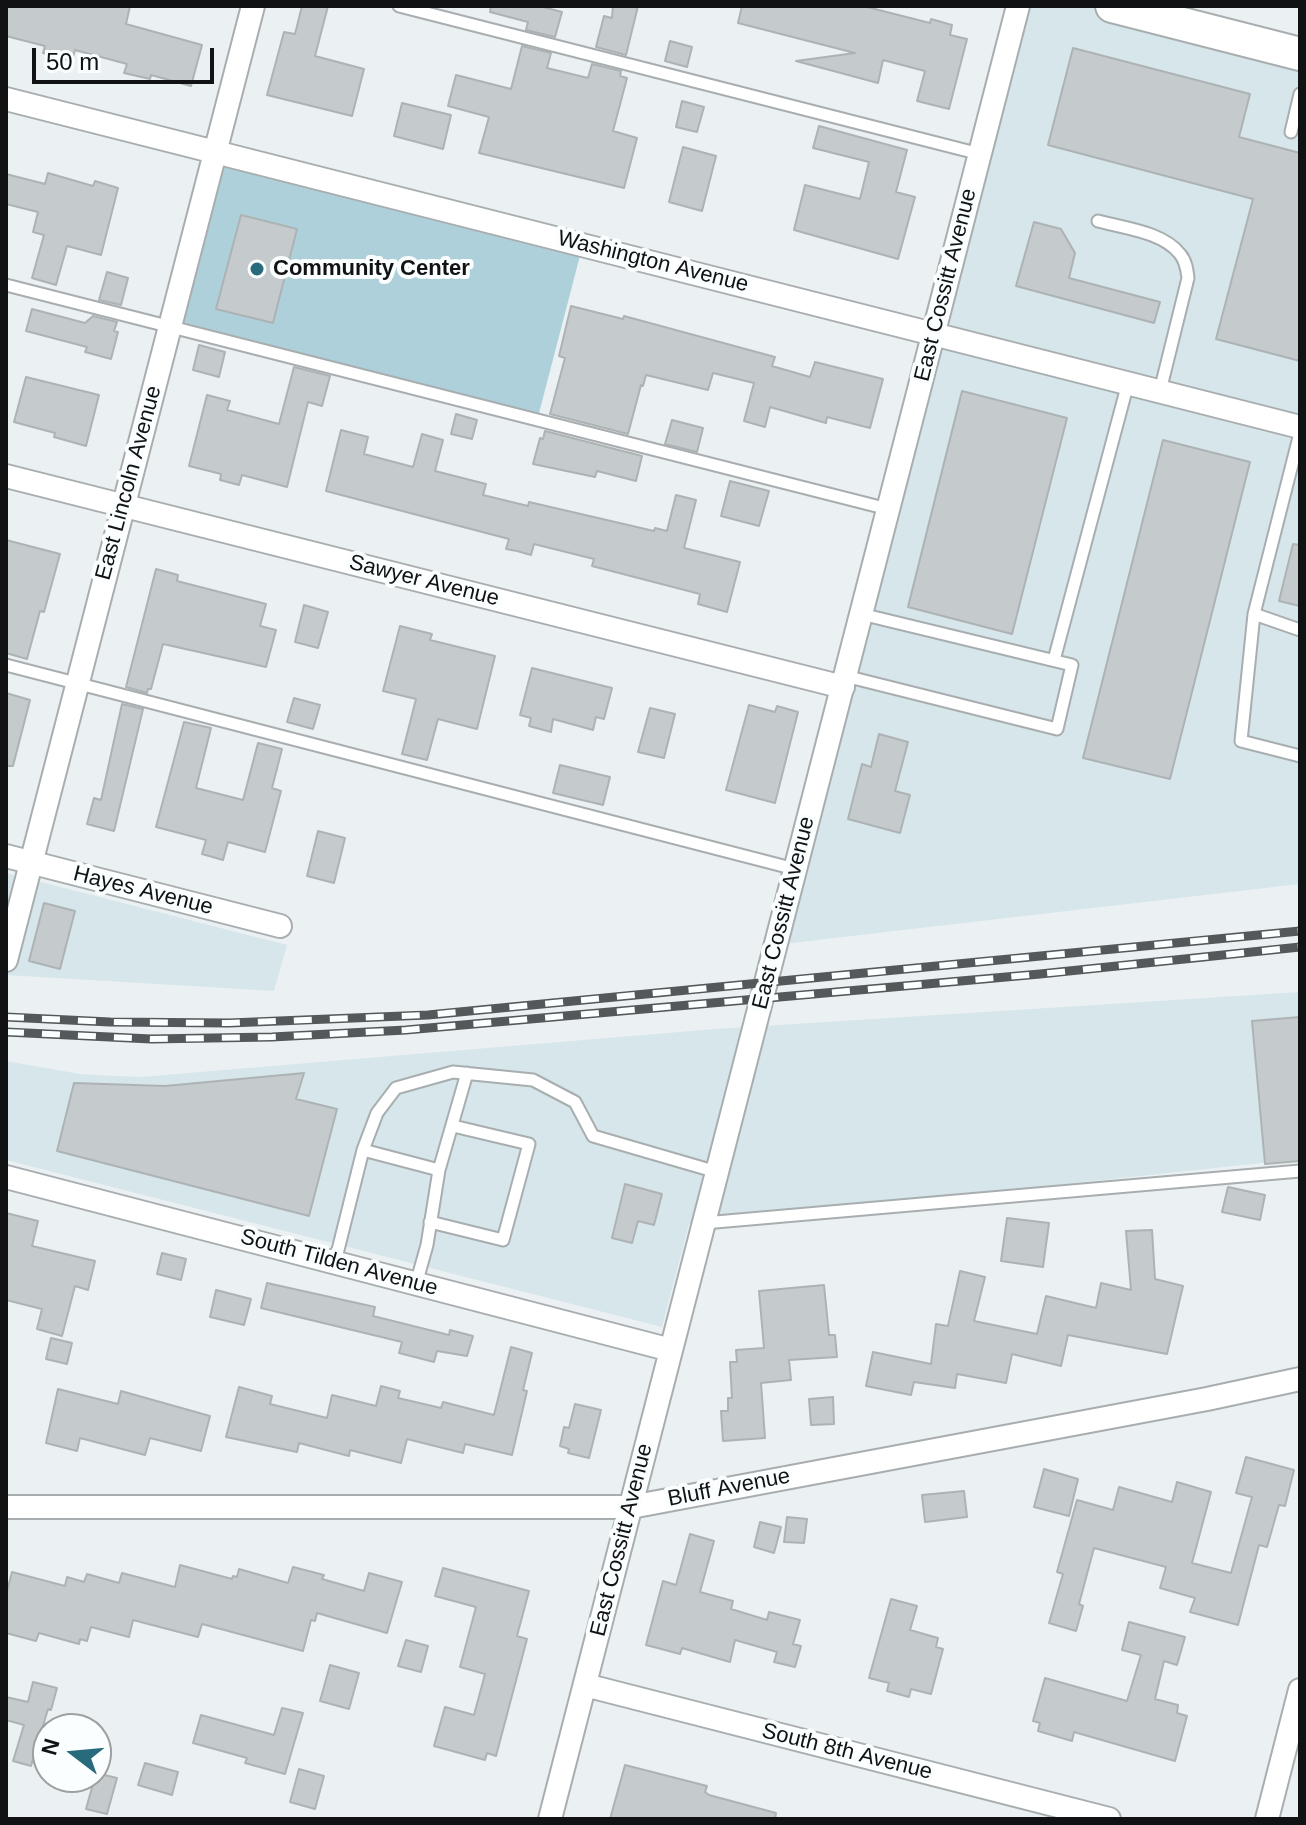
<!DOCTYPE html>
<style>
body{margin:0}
#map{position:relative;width:1306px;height:1825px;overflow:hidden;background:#ebf1f3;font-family:Helvetica,sans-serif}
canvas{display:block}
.frame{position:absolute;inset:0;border:8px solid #101213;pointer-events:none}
.north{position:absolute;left:32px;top:1713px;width:80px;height:80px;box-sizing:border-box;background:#fafeff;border:2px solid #9ca0a1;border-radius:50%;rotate:286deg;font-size:22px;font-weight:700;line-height:32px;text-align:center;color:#101213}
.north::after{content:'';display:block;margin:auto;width:28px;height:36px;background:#286b7d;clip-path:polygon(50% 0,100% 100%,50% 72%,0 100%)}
.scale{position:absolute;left:32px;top:48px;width:182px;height:36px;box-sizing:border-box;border:4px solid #101213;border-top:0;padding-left:10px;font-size:24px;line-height:28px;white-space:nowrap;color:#101213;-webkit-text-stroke:6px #fafeff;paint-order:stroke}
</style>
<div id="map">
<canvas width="1306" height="1825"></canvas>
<div class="frame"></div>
<div class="north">N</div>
<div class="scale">50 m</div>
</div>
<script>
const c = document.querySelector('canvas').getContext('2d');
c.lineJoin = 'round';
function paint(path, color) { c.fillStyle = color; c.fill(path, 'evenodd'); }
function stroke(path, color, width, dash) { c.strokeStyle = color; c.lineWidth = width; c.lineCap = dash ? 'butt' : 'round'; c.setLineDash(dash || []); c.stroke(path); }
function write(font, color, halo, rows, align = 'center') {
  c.font = font + ' Helvetica,sans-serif'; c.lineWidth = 8; c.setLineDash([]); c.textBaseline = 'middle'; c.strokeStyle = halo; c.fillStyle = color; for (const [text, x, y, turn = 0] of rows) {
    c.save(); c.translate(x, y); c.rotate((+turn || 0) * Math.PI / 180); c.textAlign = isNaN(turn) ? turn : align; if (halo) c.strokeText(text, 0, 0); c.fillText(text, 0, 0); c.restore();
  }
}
paint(new Path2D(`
 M1025,6H1145L1300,45V884L783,944Z
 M6,873L287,945L274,991L6,975Z
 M1300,992V1159L689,1224L662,1327L6,1160V1061L80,1074L140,1077L715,1029Z`), '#d7e6ea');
paint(new Path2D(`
 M217,156L582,248L538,417L174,325Z`), '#aed0db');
const building = new Path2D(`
 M6,6H130L126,24L202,45L191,86L151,75L150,79L124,73L127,64L75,50L72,61L43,53L45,46L6,36Z
 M302,6H328L315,56L364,69L352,116L267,95L284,32L295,34Z
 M491,6H539L562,12L555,37L526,30L528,22L490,12Z
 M613,6H638L626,55L596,47L604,16L612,18Z
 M742,6H863L930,23L931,19L952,25L950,35L967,39L949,109L917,101L925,71L883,60L878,83L796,61L855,53L738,23Z
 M670,41L692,47L687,67L665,61Z
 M522,46L551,53L547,68L588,78L592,64L621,71L620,76L627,78L613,131L637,138L624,188L479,153L489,117L448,106L456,75L511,89Z
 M1073,48L1250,94L1239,137L1300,153V361L1216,339L1253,199L1048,145Z
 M682,101L704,107L697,132L676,127Z
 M402,103L451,115L443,149L394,136Z
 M819,126L907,150L896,192L915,197L898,259L794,230L805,185L860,199L869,162L813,148Z
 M683,147L716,156L702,211L669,202Z
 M48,173L93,186L95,181L118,188L101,255L67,246L56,285L32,278L44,235L33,232L38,212L6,204V174L45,184Z
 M241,215L297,229L273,323L216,309Z
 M1034,222L1061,229L1075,253L1069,278L1160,302L1154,323L1016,286Z
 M107,272L128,278L121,305L99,300Z
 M571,306L623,319L624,316L775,357L772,366L810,377L815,362L883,379L870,428L827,417L826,423L770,407L765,427L744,421L754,383L713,373L708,390L646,375L643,386L641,385L628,434L550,414L565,358L559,356Z
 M32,309L85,323L93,316L117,322L114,331L118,332L111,359L85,352L87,347L26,331Z
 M199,345L225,352L219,377L193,370Z
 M294,367L330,376L322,406L308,402L287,487L242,475L239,485L220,480L221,474L189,466L207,395L230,401L227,410L279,424Z
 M26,377L99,395L86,446L54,437L55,433L14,422Z
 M962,391L1067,418L1012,634L908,607Z
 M456,414L477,420L472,439L451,434Z
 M672,420L703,428L697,452L665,444Z
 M341,430L368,437L364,454L413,467L422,434L443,440L435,471L486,484L483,495L528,506L529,502L654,531L655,528L667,531L676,495L696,500L684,548L740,562L727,612L698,604L700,594L592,566L594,559L534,544L531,555L517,551L506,549L509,539L326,491Z
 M545,431L642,456L636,481L597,471L595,477L533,464L540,438L543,439Z
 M1163,440L1250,462L1170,779L1083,758Z
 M730,481L769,491L759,526L721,516Z
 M6,540L60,554L44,612L40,611L27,659L6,653Z
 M1293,544L1300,545V606L1279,601Z
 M156,569L178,575L177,581L266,604L260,626L276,630L266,667L163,644L151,689H148L147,693L126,687Z
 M304,605L328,612L318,648L295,642Z
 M400,626L432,634L430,640L495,656L477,729L438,719L427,760L402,754L416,699L383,691Z
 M532,668L612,688L604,719L596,717L593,730L553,719L551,732L529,726L531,718L520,715Z
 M6,693L30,700L13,766H6Z
 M294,698L320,705L313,729L287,722Z
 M122,704L143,709L114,831L87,824L94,798L101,800Z
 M749,705L775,712L777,706L798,712L775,803L726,790Z
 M650,708L675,714L664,758L638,752Z
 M184,722L211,728L196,788L243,800L258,743L282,749L272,788L281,791L265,852L228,842L223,860L202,854L206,840L156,827Z
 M879,734L908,742L895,791L910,795L900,833L848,819L862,764L871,767Z
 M560,765L610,777L603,805L553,793Z
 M318,831L345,838L334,883L307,876Z
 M44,903L75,911L60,969L29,961Z
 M1300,1017V1161L1265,1164L1252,1021Z
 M304,1073L296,1099L337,1109L309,1216L57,1151L74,1083L165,1086Z
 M625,1184L662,1194L654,1225L638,1221L632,1243L612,1238Z
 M1228,1187L1265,1195L1260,1220L1222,1212Z
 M6,1213L38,1221L32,1246L95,1261L88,1290L75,1286L62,1336L37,1329L42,1309L6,1300Z
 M1007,1218L1049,1223L1043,1267L1001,1261Z
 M1152,1230L1155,1279L1183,1286L1167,1354L1068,1335L1061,1366L1012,1354L1006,1383L957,1374L955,1388L914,1382L911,1395L866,1386L873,1352L931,1364L936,1324L948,1326L960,1271L985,1277L974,1321L1037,1334L1046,1296L1096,1308L1101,1283L1131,1290L1126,1231Z
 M162,1253L186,1259L181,1280L157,1274Z
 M267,1283L375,1307L373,1316L449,1335L450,1330L473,1336L467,1356L437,1351L434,1362L399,1353L402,1342L261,1308Z
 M824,1285L829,1335H835L837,1357L789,1360L791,1380L761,1383L765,1438L723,1441L721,1411H728V1398H732L730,1362H737L736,1350L764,1348L759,1291Z
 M216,1290L251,1299L244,1325L210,1317Z
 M51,1338L72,1343L67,1364L46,1359Z
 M511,1347L532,1353L523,1390L527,1391L512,1455L465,1444L463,1453L407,1439L401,1463L350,1450L349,1456L299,1443L297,1452L226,1437L239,1387L272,1396L270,1404L327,1418L332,1395L376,1406L381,1386L400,1391L398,1398L441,1408L443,1402L494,1415Z
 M58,1389L118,1404L121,1391L210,1416L201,1451L150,1438L145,1455L80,1438L77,1451L46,1443Z
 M833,1397L834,1424L811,1425L809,1399Z
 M575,1404L601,1410L589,1458L568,1453L569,1449L560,1446L564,1427L569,1428Z
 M1246,1457L1294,1470L1285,1506L1279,1505L1267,1547L1259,1545L1238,1625L1190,1612L1195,1598L1160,1588L1166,1567L1094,1548L1079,1604L1083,1606L1076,1631L1049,1623L1063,1574L1057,1572L1077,1500L1113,1510L1119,1487L1172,1502L1177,1482L1211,1492L1192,1563L1231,1573L1252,1497L1236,1493Z
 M1044,1469L1078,1479L1069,1516L1034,1507Z
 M964,1491L967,1517L925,1522L922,1495Z
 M787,1517L807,1519L804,1543L784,1542Z
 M760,1522L781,1527L774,1553L754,1547Z
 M690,1534L714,1541L700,1592L733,1601L731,1609L767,1620L769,1612L800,1620L793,1644L801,1646L795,1667L774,1662L777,1652L735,1640L730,1662L682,1648L680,1654L646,1645L663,1581L676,1585Z
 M180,1565L232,1579L233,1576L237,1577L239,1569L288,1583L293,1567L324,1575L322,1579L364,1591L369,1573L402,1582L387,1633L317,1613L315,1621L311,1620L303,1651L202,1624L198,1637L133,1620L129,1637L91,1627L87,1641L80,1639L79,1644L39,1633L36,1641L6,1633V1595L12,1572L65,1586L67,1577L84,1582L87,1574L119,1583L122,1573L175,1587Z
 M443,1568L529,1591L517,1636L527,1639L496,1756L487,1753L485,1760L434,1746L445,1707L474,1715L485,1674L460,1667L476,1607L435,1596Z
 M891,1599L917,1606L910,1630L938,1638L936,1647L943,1649L931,1694L911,1689L909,1697L887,1691L889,1683L869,1678Z
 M1129,1622L1185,1637L1177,1665L1164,1661L1155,1699L1178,1705L1177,1713L1187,1716L1175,1761L1074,1732L1072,1741L1038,1731L1040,1723L1033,1721L1045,1678L1127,1701L1141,1655L1122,1650Z
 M406,1640L428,1646L421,1672L398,1666Z
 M330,1665L359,1673L349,1709L320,1701Z
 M33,1682L57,1688L51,1710L48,1709L31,1766L13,1761L24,1725L6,1720V1697L28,1702Z
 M282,1708L303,1713L285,1774L245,1763L247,1758L193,1743L201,1715L274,1735Z
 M145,1763L178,1772L172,1795L138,1785Z
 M625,1765L707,1786L705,1792L709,1795L776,1813L775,1819H610Z
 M299,1769L324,1776L315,1809L290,1802Z
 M96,1773L117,1778L107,1814L86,1809Z`);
paint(building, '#c5cbcd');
stroke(building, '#adb3b4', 2);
const service = new Path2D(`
 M399,6L980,154
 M1291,132L1300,94
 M1098,221C1124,228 1163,232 1180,254C1186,261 1187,270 1188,278L1160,391
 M6,285L888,509
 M1300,433L1254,614L1241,741L1300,756
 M1254,614L1300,630
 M1054,660L1128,383
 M6,665L795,869
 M845,676L1057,729L1072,665L861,614
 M363,1150L439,1170
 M430,1222L503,1240L529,1144L453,1126
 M704,1223L1300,1171
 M335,1262L363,1150L377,1113L396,1088L453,1072L533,1080L575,1102L593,1136L717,1172
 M416,1284L427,1245L439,1170L467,1073`);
const minor = new Path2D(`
 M6,99L1300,427
 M6,476L843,687
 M6,856L280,926
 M6,960L253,6
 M6,1177L671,1350
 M6,1507H631L1207,1399L1300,1379
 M585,1685L1109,1819
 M550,1819L1018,6
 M1267,1819L1300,1690`);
const secondary = new Path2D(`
 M1112,6L1300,54`);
stroke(service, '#a8aeb0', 15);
stroke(minor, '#a8aeb0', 26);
stroke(secondary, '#a8aeb0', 36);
stroke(service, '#fff', 11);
stroke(minor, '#fff', 22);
stroke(secondary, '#fff', 32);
const rail = new Path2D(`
 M6,1017L110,1022L229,1023L428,1015L1300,931
 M6,1032L151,1039L272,1037L406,1030L1040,974L1300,947`);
stroke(rail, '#55585a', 9);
stroke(rail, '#fafeff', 6, [18]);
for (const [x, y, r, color] of [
 [257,269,8,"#286b7d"]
]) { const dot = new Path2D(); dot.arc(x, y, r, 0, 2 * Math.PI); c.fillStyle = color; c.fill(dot); stroke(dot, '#fafeff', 3); }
write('22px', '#101213', '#fafeff', [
 ["Washington Avenue",653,262,14],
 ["East Cossitt Avenue",946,285,-76],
 ["East Lincoln Avenue",129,483,-75],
 ["Sawyer Avenue",424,581,14],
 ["Hayes Avenue",143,891,14],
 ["East Cossitt Avenue",784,913,-76],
 ["South Tilden Avenue",339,1263,15],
 ["Bluff Avenue",729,1488,-11],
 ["East Cossitt Avenue",622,1540,-76],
 ["South 8th Avenue",847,1752,14]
]);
write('bold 22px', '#101213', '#fafeff', [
 ["Community Center",273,269]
], 'left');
</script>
